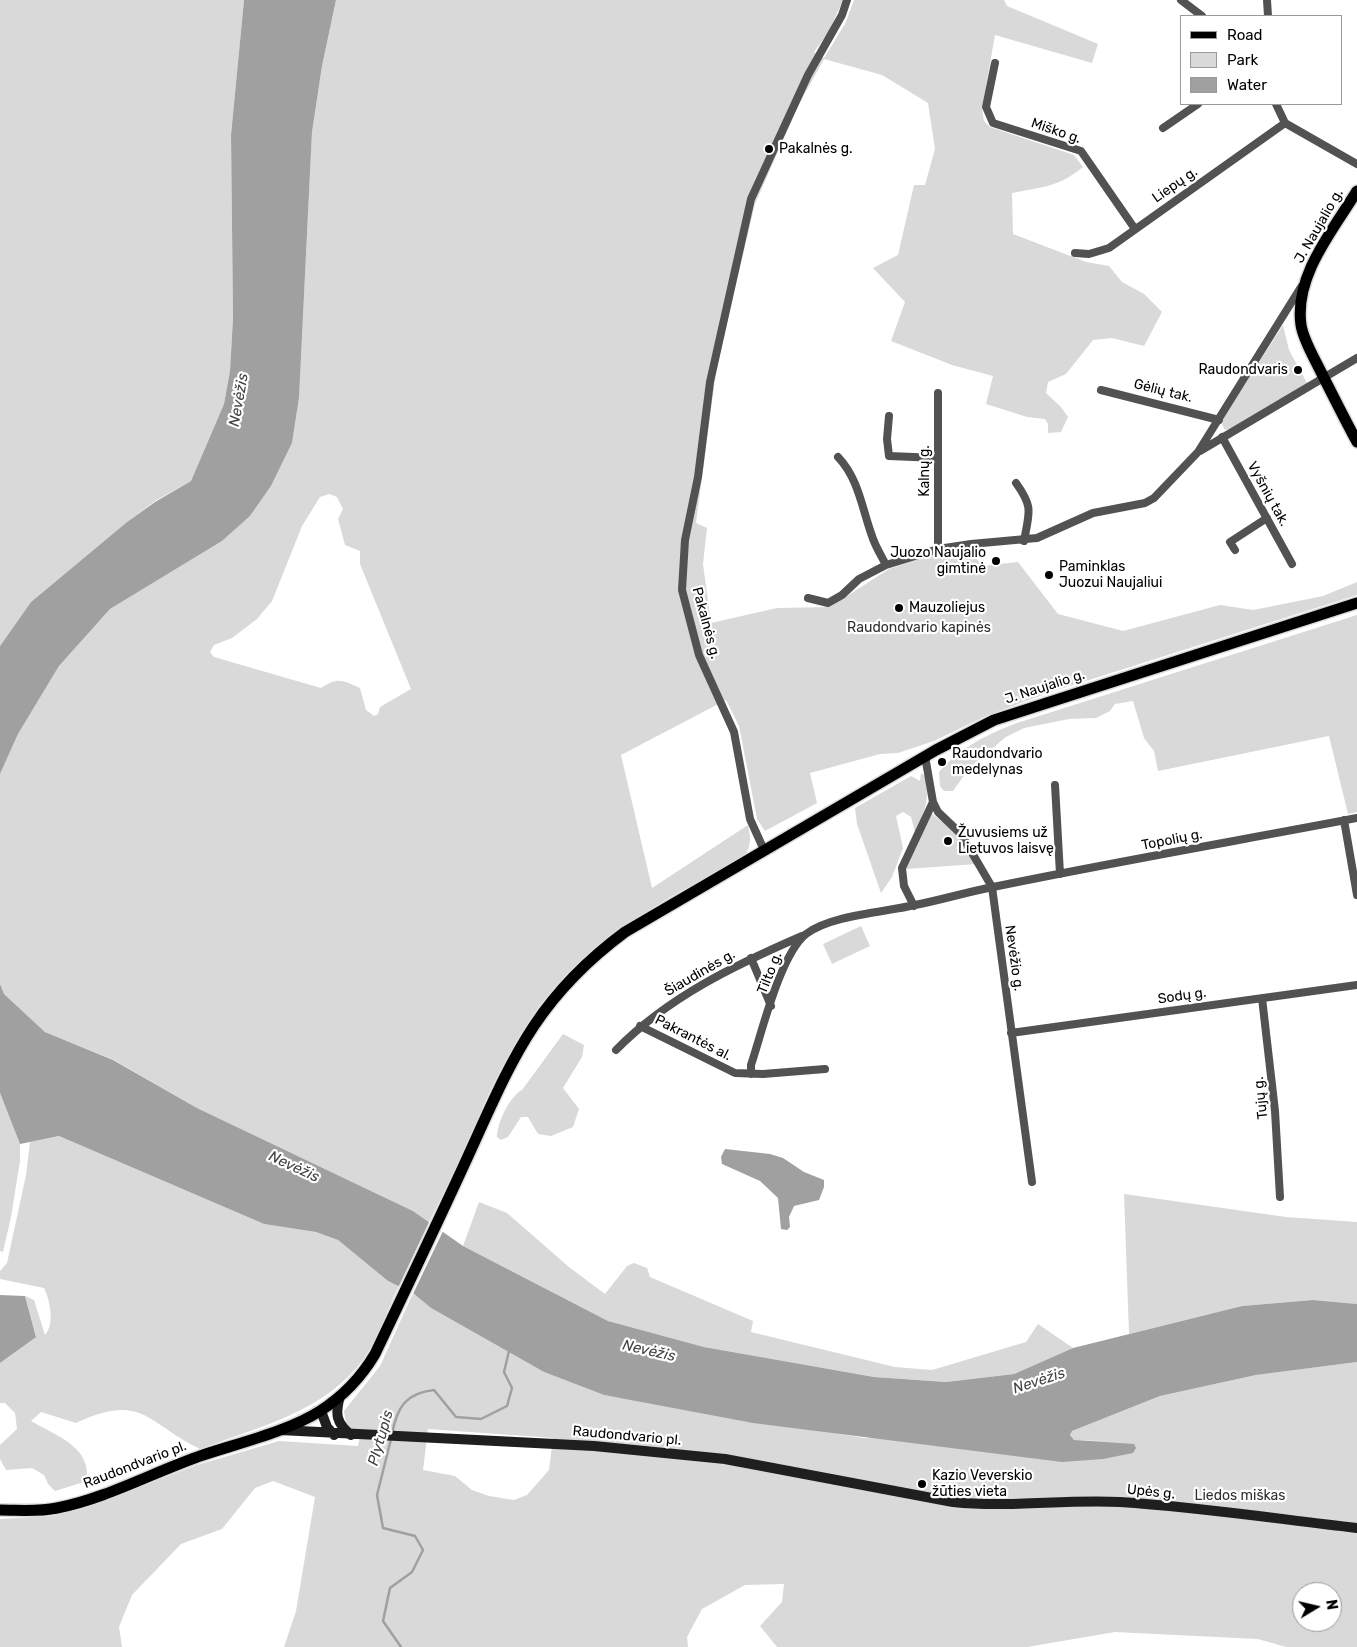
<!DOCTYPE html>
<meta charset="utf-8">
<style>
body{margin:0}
#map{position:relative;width:1357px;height:1647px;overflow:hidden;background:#fff;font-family:Rubik,sans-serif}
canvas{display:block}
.legend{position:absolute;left:1180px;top:15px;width:162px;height:90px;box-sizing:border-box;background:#fff;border:1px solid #999;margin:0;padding:6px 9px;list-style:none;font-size:15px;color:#000}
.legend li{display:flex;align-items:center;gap:10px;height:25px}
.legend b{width:25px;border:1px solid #999}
.north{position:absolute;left:1292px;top:1582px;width:50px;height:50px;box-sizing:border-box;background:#fff;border:1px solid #999;border-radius:50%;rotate:81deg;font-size:14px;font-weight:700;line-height:20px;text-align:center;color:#000}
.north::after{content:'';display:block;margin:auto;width:18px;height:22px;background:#000;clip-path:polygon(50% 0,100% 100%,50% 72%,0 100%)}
</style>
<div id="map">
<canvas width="1357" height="1647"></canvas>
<ul class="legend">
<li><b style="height:6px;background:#000"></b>Road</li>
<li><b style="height:14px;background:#d9d9d9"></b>Park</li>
<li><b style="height:14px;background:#a0a0a0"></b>Water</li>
</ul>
<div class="north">N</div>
</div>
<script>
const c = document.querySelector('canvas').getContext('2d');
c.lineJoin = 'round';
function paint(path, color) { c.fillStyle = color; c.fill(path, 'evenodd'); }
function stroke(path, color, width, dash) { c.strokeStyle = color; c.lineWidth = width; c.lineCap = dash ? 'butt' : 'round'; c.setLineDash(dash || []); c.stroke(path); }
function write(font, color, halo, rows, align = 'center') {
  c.font = font + ' Rubik,sans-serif'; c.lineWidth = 4.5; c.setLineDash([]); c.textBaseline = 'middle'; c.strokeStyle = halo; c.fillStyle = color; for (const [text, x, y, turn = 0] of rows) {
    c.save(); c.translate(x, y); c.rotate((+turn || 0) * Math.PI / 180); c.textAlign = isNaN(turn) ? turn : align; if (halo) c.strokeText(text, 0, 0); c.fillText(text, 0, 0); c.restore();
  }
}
paint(new Path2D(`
 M0,0H244L231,135L233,318L230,371L224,404L191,481L155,501L127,522L31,602L0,646Z
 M336,0H843L828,33L814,52L824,58L845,24L854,0H1004L1007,6L1098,44L1092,63L995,35L982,109L984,121L990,127L1074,155L1083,167C1059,187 1042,187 1012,193L1013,234L1086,262L1109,266L1122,282L1144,294L1162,312L1144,346L1112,338L1093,340L1066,374L1048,382L1046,393L1061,407L1068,417L1061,432L1048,433V424L1045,419L1027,417L986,404L993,376L952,365L891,341L905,302L873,268L898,255L914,185H925L935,149L928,103L882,75L824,59L798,106L755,204L717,364L696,523L707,528L703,564L711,623L777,608L830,607L889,569L933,554L968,549L983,566L1018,562L1058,614L1123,631L1220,605L1253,610L1323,596L1357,582V595L1048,693L988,715L934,741L898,753L880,754L810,773L817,803L765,831L757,819L739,726L726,700L621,755L652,888L748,825C751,840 751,842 746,855C684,890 617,922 567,974C509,1033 480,1114 448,1188H446L429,1222L413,1211L197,1108L114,1060L45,1032L4,994L0,984V774L18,734L59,666L110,609L222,541L250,516L271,486L292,443L299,398L312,132L322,66ZM329,494L337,497L343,509L338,519L345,545L360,551V564L411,689L380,707L378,714L374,716L366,710L360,688C342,680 338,677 321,688L214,657L210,652L214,645L232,638L257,619L272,601L302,526L320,497Z
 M1283,325L1289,350L1307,383L1232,428L1225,430L1222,424L1224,417Z
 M1357,615V812L1348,814L1329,736L1158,771L1154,751L1144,738L1133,701L1115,704L1110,711L1096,718L1069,719L1024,728L1006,737L970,767L953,791H944L940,786L939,772C961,747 986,735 1017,723Z
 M921,773L925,776C930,800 925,810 915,832L911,817L903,812L896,816L903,848L892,877L881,893L857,824L855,808L911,776L920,781Z
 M931,813L954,831L976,864L906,869L907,861Z
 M861,926L870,946L832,964L823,944Z
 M563,1034L584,1045L582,1057L563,1088L579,1109L573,1127L551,1136L538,1134L528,1117H521L508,1137L501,1140L497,1137C497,1123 510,1096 522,1090Z
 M0,1093L20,1144V1161L11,1217L3,1252L0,1251Z
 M59,1136L264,1224L316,1232L338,1240L388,1281L399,1286C387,1309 379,1337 364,1358C326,1412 258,1427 200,1449C146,1423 143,1392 76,1423L41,1412L31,1421C56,1436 91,1446 87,1481L55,1491L48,1484L44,1475L32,1468L6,1470L0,1459V1445L17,1429L15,1413L5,1403H0V1363L36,1336L25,1296L34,1300L45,1335C55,1324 50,1300 44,1288L0,1279V1271L7,1263L26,1175L30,1142Z
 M1124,1194L1286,1217L1357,1222V1304L1313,1300L1242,1306L1129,1334Z
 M479,1202L507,1213L569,1267L605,1294L627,1266L634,1263L647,1268L650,1277L753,1321L751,1332L895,1367L932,1370L1026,1342L1038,1324L1073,1348L1014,1374L946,1382L874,1377L704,1347L608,1321L463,1246Z
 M413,1293L431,1308L544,1372L604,1395L864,1438L1109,1441L1074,1440L1070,1435L1072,1431L1160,1396L1256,1375L1357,1362V1647H1286L1258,1639L1115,1632L1027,1647H777L760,1626L782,1602L784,1584L745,1585L702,1609L687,1637L688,1647H284L296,1611L315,1497L273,1481L255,1488L222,1529L181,1544L132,1595L119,1627L122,1647H0V1519L52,1516L87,1507L197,1465L279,1441L358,1446L361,1431H354L346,1424L344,1411L380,1366ZM428,1429L553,1438L549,1470L527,1495L514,1500L489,1496L472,1490L455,1476L423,1470ZM1302,1592H1332V1622H1302Z`), '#d9d9d9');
paint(new Path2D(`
 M244,0H336L322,66L312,132L299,398L292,443L271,486L250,516L222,541L110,609L59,666L18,734L0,774V646L31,602L127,522L155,502L191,481L224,404L230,371L233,318L231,135Z
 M0,984L4,994L45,1032L113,1060L197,1108L413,1211L463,1246L608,1321L704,1347L874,1377L946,1382L1014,1374L1073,1348L1242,1306L1313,1300L1357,1304V1362L1256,1375L1160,1396L1072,1431L1070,1435L1074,1440L1134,1444L1136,1448L1133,1453L1103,1459L1062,1462L753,1423L604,1395L544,1372L431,1308L413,1293L388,1281L338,1240L316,1232L264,1224L59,1136L20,1144L0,1093Z
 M725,1149L770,1154L783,1158L804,1172L824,1180V1187L819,1200L794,1206L789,1217L790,1227L787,1230L781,1229L778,1198L760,1181L722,1164L721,1157Z
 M0,1295L25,1296L36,1337L0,1363Z`), '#a0a0a0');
paint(new Path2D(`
 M430,1220L444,1229L412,1296L398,1288Z`), '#fff');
stroke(new Path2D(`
 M392,1434C397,1407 406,1393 434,1390L456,1417L481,1419L507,1406L512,1388L504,1372L509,1351
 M391,1439L377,1495L383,1528L415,1536L423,1550L412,1572L390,1588L383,1621L401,1647`), '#a0a0a0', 2.5);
const primary = new Path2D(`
 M1357,191C1333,230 1294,276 1301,325C1303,338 1311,352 1317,364C1330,390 1343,416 1357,442
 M0,1510C19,1510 38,1512 57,1508C105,1499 156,1471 203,1455C239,1443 289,1431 320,1411C342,1397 362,1376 375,1354C405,1291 435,1228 464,1165C510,1065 532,1001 625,932L936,750L994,720L1357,603`);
stroke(primary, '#dbdbdb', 14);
stroke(new Path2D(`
 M1181,0L1202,16
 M1267,0L1268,16
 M995,63L986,107L993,123L1081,151L1135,229
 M1276,104L1285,123L1357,164
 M1163,128L1198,104
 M1075,253L1089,254L1109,248L1285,123
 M1101,390L1219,420
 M938,393V549
 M889,416L887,439L889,456L938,458
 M1222,437L1292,564
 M1200,451L1357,358
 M838,457C859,479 862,509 872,536C875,546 881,555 886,565
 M1016,483C1034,508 1029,512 1024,541
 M1235,550L1230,542L1267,518
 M808,598L828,603L842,595L859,579L886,565L938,549L971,544L1037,538L1093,513L1145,503L1154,498L1198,452L1301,287
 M925,756L933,802L938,812L961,834L992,887L1032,1182
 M1055,785L1060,874
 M1344,820L1357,895
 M764,850L750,819L734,732L699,655L682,590L685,540L698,477L710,382L751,199L808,75L842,15L847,0
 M914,906L904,886L902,868L933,802
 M751,958L771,1006
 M1262,998L1275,1111L1280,1197
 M640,1026L735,1073L763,1074L825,1069
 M1011,1033L1357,985
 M616,1050C668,997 735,965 802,936
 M751,1074V1065C762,1032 780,955 806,934C830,915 886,912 915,905C941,900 967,892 993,887C1114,862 1236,841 1357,818`), '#525252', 8);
stroke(new Path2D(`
 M340,1396C335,1414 336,1423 351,1435
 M321,1411L327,1427L334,1435
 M280,1430L594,1446L725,1459L953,1502C1008,1508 1064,1499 1120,1502C1199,1507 1278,1519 1357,1528`), '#1f1f1f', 10);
stroke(primary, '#000', 11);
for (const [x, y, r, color] of [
 [769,149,5,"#000"],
 [1298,370,5,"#000"],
 [996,561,5,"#000"],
 [1049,575,5,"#000"],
 [899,608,5,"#000"],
 [942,762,5,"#000"],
 [948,841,5,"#000"],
 [922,1484,5,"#000"]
]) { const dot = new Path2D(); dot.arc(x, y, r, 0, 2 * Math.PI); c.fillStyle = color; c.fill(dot); stroke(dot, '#fff', 2); }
write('14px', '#000', '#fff', [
 ["Miško g.",1056,131,19],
 ["Liepų g.",1175,185,-35],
 ["J. Naujalio g.",1319,226,-60],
 ["Gėlių tak.",1163,391,14],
 ["Kalnų g.",925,471,-90],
 ["Vyšnių tak.",1268,494,61],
 ["Pakalnės g.",706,623,75],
 ["J. Naujalio g.",1045,687,-18],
 ["Topolių g.",1172,840,-11],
 ["Nevėžio g.",1014,958,82],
 ["Šiaudinės g.",700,973,-30],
 ["Tilto g.",770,973,-68],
 ["Sodų g.",1182,996,-8],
 ["Pakrantės al.",693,1038,27],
 ["Tujų g.",1261,1098,-96],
 ["Raudondvario pl.",627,1436,5],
 ["Raudondvario pl.",135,1465,-21],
 ["Upės g.",1151,1492,6]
]);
write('14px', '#000', '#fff', [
 ["Pakalnės g.",779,149],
 ["Raudondvaris",1288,370,"right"],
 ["Juozo Naujalio",986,553,"right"],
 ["gimtinė",986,569,"right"],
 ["Paminklas",1059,567],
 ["Juozui Naujaliui",1059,583],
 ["Mauzoliejus",909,608],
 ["Raudondvario",952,754],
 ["medelynas",952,770],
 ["Žuvusiems už",958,833],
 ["Lietuvos laisvę",958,849],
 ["Kazio Veverskio",932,1476],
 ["žūties vieta",932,1492]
], 'left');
write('14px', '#303030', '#fff', [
 ["Raudondvario kapinės",919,628],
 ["Liedos miškas",1240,1496]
]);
write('italic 15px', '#414141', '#fff', [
 ["Nevėžis",239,400,-80],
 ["Nevėžis",294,1167,25],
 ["Nevėžis",649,1351,13],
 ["Nevėžis",1039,1381,-18],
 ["Plytupis",381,1438,-74]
]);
</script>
